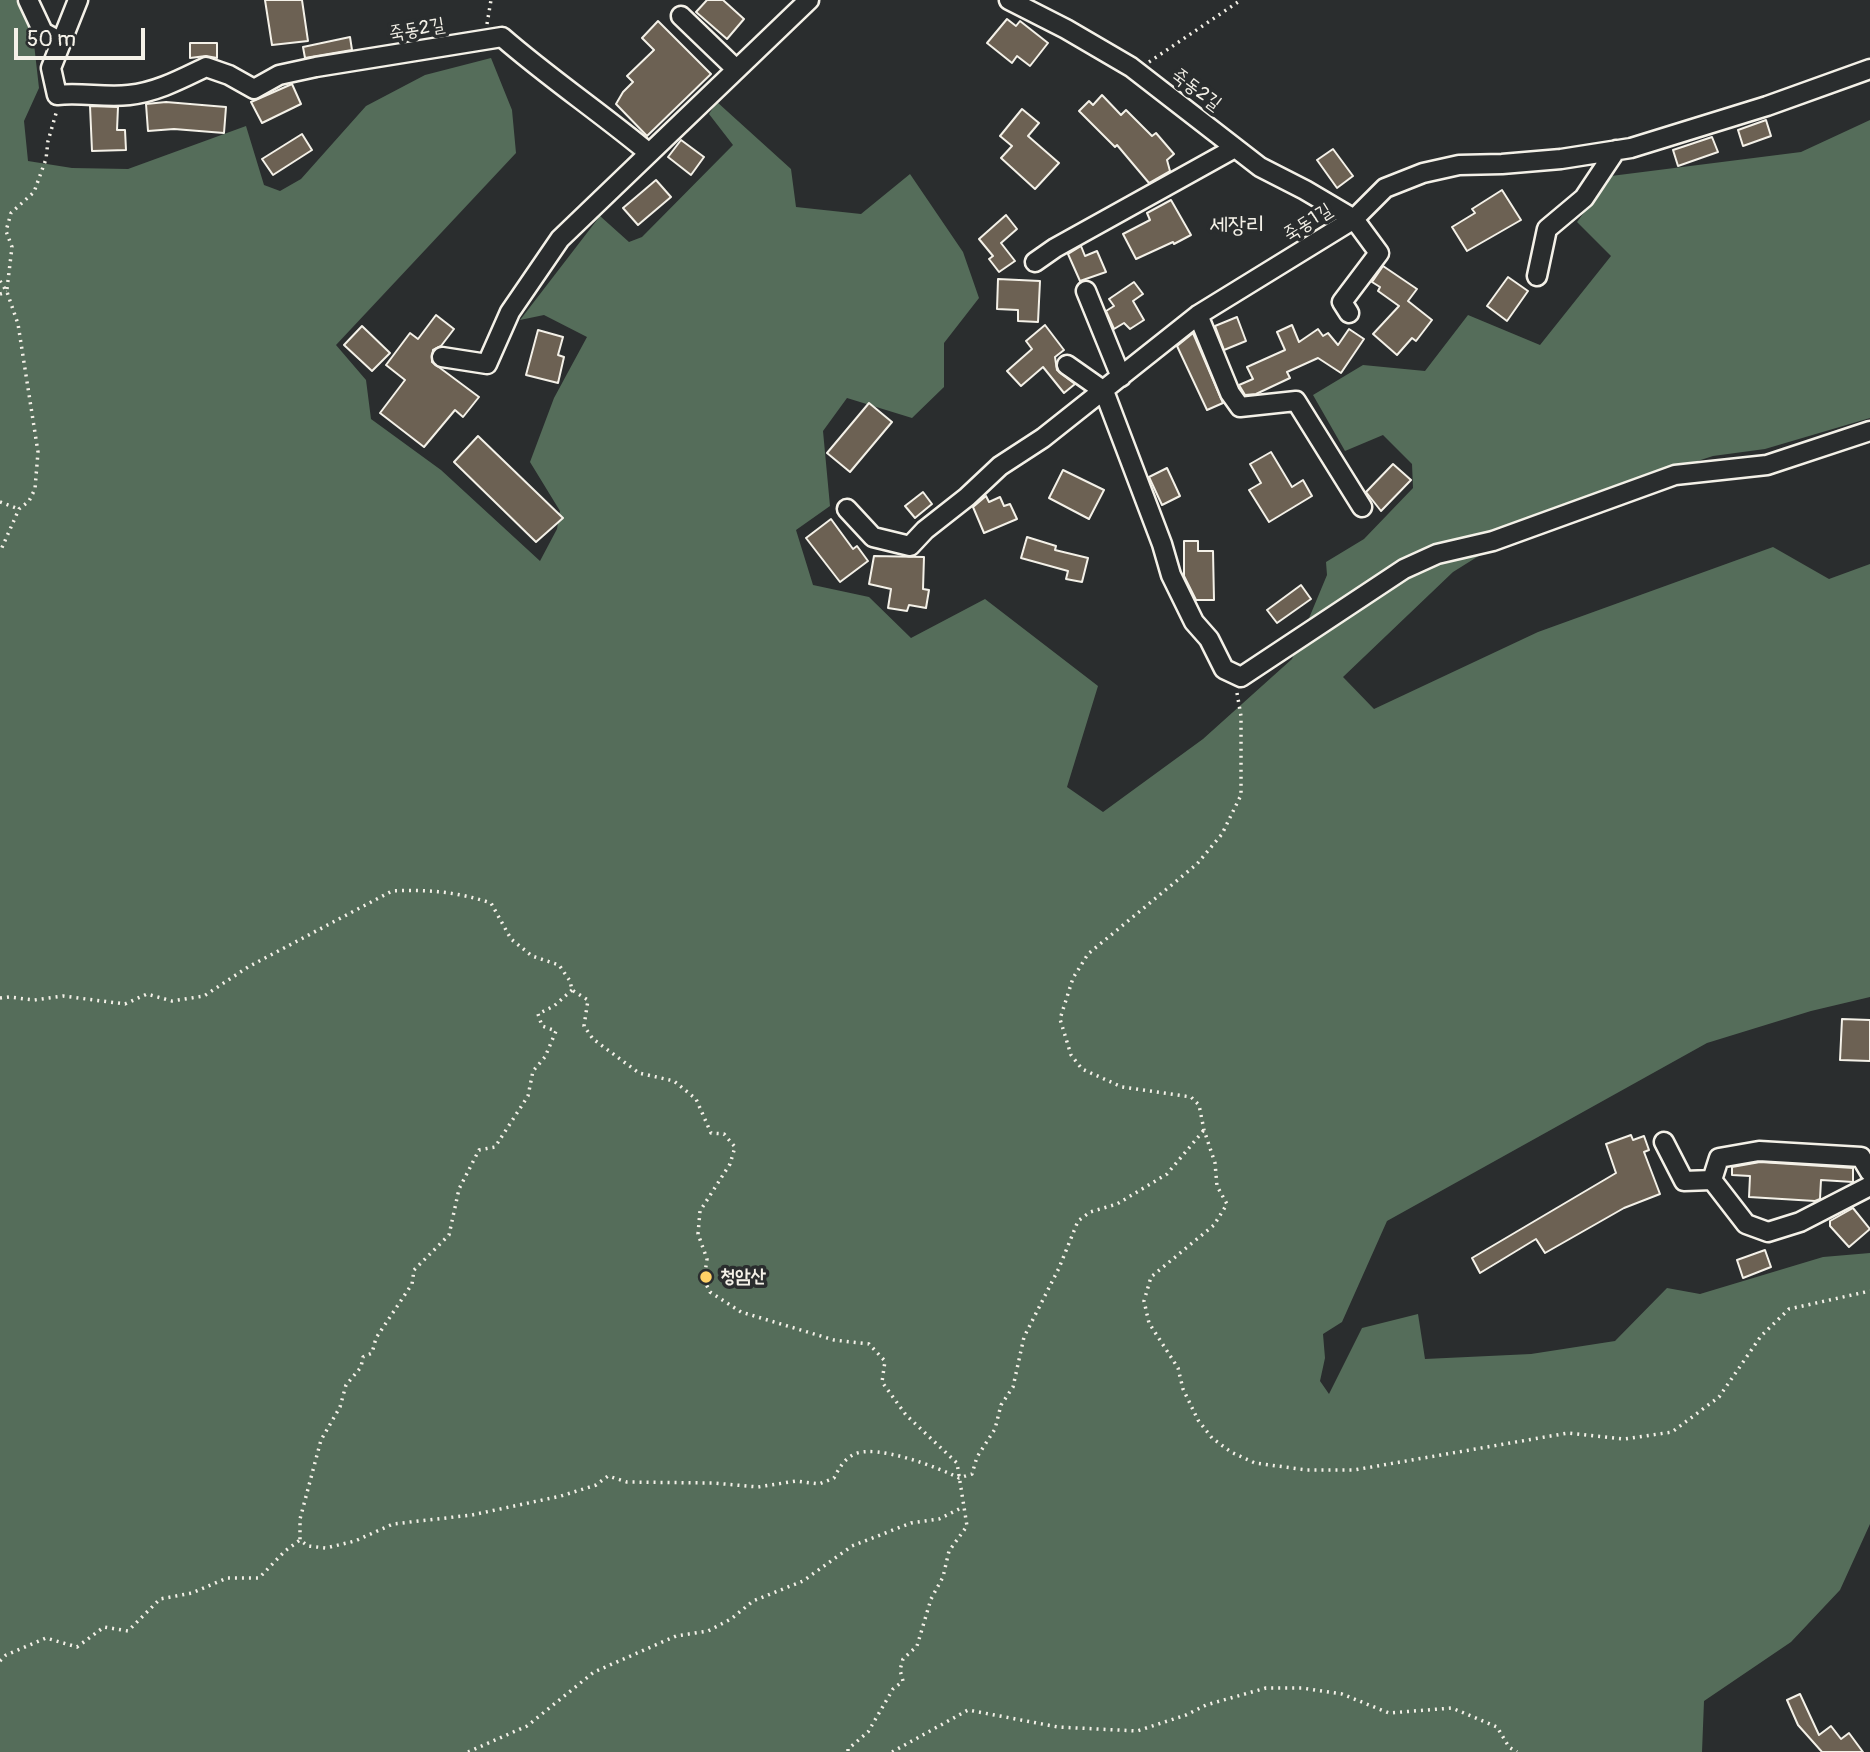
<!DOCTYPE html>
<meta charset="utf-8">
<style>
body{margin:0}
#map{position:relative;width:1870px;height:1752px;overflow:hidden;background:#2a2d2e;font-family:Pangolin,sans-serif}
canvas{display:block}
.scale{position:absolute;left:14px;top:28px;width:131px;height:32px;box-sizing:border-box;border:4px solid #f4f1e8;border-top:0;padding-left:9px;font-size:21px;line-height:24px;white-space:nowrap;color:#f4f1e8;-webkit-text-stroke:5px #2a2d2e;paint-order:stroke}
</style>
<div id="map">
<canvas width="1870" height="1752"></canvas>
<div class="scale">50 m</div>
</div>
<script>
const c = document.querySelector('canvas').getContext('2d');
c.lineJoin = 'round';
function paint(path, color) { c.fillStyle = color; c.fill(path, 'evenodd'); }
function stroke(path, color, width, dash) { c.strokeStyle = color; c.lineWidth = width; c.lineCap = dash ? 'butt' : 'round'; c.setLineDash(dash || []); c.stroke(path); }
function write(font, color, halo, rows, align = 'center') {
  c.font = font + ' Pangolin,"Poor Story",sans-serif'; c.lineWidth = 7; c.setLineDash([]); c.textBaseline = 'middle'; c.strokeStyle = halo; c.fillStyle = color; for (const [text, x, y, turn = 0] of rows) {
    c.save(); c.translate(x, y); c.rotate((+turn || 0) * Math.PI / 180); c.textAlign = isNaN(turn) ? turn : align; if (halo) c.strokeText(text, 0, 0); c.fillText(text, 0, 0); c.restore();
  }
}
paint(new Path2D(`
 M0,0H16L32,26L39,88L24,121L28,161L72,168L128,169L246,126L264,185L280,191L301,179L366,106L425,75L491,58L512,110L516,153L336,345L366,380L371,419L441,470L540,561L557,529L560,511L530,462L554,398L587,337L544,315L520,320L600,216L629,242L642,237L733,145L709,114L717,102L791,169L796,207L861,214L910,174L963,252L979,298L944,343V387L912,418L847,398L823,431L830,506L796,530L813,585L869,597L911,638L985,599L1098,686L1067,787L1103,812L1203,739L1292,659L1327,575L1326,562L1364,539L1413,488L1412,464L1383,435L1345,451L1313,395L1363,365L1425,371L1468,315L1540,345L1611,256L1577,222L1611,176L1801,152L1870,120V418L1765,449L1713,456L1595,494L1533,522L1453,572L1343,677L1374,709L1538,632L1773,547L1829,579L1870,564V997L1811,1011L1707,1043L1387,1221L1342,1322L1323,1334L1325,1358L1320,1381L1329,1394L1362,1328L1418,1314L1425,1359L1531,1354L1615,1341L1667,1288L1700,1294L1823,1257L1870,1253V1524L1840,1590L1791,1642L1704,1701L1702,1752H0Z`), '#556d5a');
const building = new Path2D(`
 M265,0H302L308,41L272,45Z
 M707,0H723L744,19L727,39L696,12Z
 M1007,19L1016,26L1020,21L1048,43L1030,66L1017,56L1012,63L987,43Z
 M658,21L711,74L647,136L616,104L623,92L633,82L627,76L654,50L642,38Z
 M350,37L352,50L305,58L303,47Z
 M190,43H217V58L206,56L190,58Z
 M292,84L301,104L262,123L251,102Z
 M1102,95L1121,115L1126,110L1152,136L1156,133L1174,154L1167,160L1170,171L1149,183L1117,145L1115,147L1079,111L1089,101L1093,105Z
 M166,102L226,107L224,133L174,129L148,131L146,104Z
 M90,106L118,107L117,130H125L126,150L92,151Z
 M1022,109L1039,123L1028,136L1059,163L1035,189L1001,158L1012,146L1000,136Z
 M1766,120L1771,136L1743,146L1738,130Z
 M302,134L312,150L273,175L262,159Z
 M1712,137L1718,152L1678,166L1673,150Z
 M681,140L704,157L691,175L668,157Z
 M1333,149L1353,176L1337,188L1317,160Z
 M656,180L671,197L638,225L623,208Z
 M1502,190L1521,220L1467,251L1452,227L1475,213L1472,209Z
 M1171,200L1191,235L1174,244L1173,242L1136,259L1123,234L1150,220L1147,213Z
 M1006,215L1017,229L1001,243L1015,261L999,272L989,259L993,256L979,239Z
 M1081,246L1085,256L1097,251L1106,272L1080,281L1068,254Z
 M1383,266L1417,289L1408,301L1432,320L1416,341L1412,338L1397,355L1373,334L1399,306L1378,291L1380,287L1372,282Z
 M1508,277L1528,291L1507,321L1487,306Z
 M998,279L1040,281L1038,322L1018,321V310L997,309Z
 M1134,282L1143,294L1133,301L1144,320L1130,329L1124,323L1114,329L1106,311L1114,306L1109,299Z
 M436,315L454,329L441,346L433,350L432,362L479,397L463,417L455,410L424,447L380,413L405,380L386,365L410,333L418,339Z
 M1237,317L1246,341L1224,350L1215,326Z
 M1045,325L1064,350L1055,357L1057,370L1075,384L1064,393L1043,367L1021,386L1007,371L1032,349L1026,341Z
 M1292,325L1299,342L1318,329L1323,336L1328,333L1338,345L1349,329L1364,339L1341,373L1318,358L1287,372L1290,378L1256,394L1245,395L1239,385L1253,379L1247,367L1285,350L1277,332Z
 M362,326L390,353L372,371L344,345Z
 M538,330L563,337L558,355L564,357L558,383L526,375Z
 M1193,333L1223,403L1207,410L1177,346Z
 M869,403L892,422L850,472L827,453Z
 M478,436L563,518L536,542L454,462Z
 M1271,452L1292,487L1303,480L1312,496L1269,522L1249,490L1261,483L1250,464Z
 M1393,464L1411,480L1381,511L1366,492Z
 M1167,468L1180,496L1162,505L1149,477Z
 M1063,470L1104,490L1089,519L1049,498Z
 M923,492L932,504L915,518L905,506Z
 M986,496L989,502L1000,497L1004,506L1010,504L1017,519L984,533L973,507Z
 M831,519L853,549L857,546L868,561L840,582L806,538Z
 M1027,537L1056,546L1055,550L1088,558L1082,582L1066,579L1068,571L1021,558Z
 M1184,541H1198V551H1213L1214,600H1196L1184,576Z
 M874,556L924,557L923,589L929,590L926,608L909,605L907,611L888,608L891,589L869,584Z
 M1301,585L1311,599L1277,623L1267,610Z
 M1842,1019L1870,1020V1061L1840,1060Z
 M1631,1135L1633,1140L1644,1136L1649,1150L1644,1152L1660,1194L1624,1208L1545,1253L1536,1239L1480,1273L1472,1258L1616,1173L1606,1144Z
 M1760,1162L1853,1168V1182L1821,1180L1820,1199L1815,1201L1749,1197L1750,1176L1732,1175V1167Z
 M1853,1208L1870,1229L1849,1247L1830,1226V1221Z
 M1765,1250L1771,1267L1743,1278L1737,1260Z
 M1800,1694L1819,1735L1831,1726L1841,1739L1849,1733L1863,1752H1822L1798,1725L1787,1700Z`);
paint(building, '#6c6153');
stroke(building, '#f4f1e8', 2);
const minor = new Path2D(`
 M28,0L43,32L61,42
 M78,0L51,68L57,95C81,92 105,98 129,95C157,92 181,79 206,67L229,75L254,89L279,75L316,67L502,37C549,78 601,113 649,153
 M1009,0L1066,29L1131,67L1260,167L1305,190L1354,219L1379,253L1342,302L1349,313
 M681,16L736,69
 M1035,262L1055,248L1235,148
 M1537,276L1547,229L1584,198L1616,150
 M1086,291L1121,377
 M1198,315L1230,393L1240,407L1296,401L1362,507
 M442,357L487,364L510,312L560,239L809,0
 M1067,365L1104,391L1162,544L1171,575L1194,622L1209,639L1224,669L1241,677L1404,569L1437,554L1493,541L1675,475L1767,465L1870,431
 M847,509L873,537L910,546L925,530L967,497L1000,466L1043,438L1198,315L1354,219L1385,188L1423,173L1459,165L1502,164L1561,159L1631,148L1767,106L1870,69
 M1664,1142L1684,1181L1712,1180L1746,1224L1768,1232L1800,1222L1870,1186
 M1712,1180L1719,1158L1759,1151L1861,1157L1870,1172`);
stroke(minor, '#f4f1e8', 23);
stroke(new Path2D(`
 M487,24L491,0
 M1149,62L1241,0
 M0,281L7,292L18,324L38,452L35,489L29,501L19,509L0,552
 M7,289L12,247L6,231L11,213L34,192L46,159L48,141L57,110
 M0,294L7,292
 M0,502L19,509
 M1237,693L1241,716V795L1222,834L1197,864L1088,954L1073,978L1060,1019L1071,1055L1082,1069L1122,1087L1191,1097L1199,1105L1204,1130L1215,1163L1217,1186L1227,1204L1214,1225L1151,1277L1144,1301L1149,1323L1178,1368L1183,1389L1198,1420L1212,1438L1231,1452L1255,1463L1307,1470H1354L1568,1433L1624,1439L1672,1432L1719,1397L1761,1336L1789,1309L1870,1291
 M572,990L554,1006L538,1014L542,1026L556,1031L545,1057L533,1071L528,1096L495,1147L479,1150L459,1189L449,1235L414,1270L412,1284L376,1338L372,1353L363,1357L361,1367L346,1385L340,1407L321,1440L300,1519V1540L308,1546L326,1548L355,1541L393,1524L472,1515L561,1496L596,1485L608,1476L627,1482L713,1483L758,1487L796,1481L819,1484L834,1478C839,1468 845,1458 855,1454C876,1444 938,1467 959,1478L972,1474L977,1457L995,1429L1001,1405L1013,1387L1024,1337L1059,1268L1078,1221L1090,1212L1117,1204L1167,1174L1204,1130
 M0,998L9,997L34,1000L63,996L125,1004L147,994L172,1001L204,996L248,967L392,891C426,889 458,892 491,903L511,939L532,956L559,965L570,981L572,990L588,1000L584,1026L593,1039L639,1073L674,1081L696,1099L711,1133L724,1134L735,1147L730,1164L700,1211L698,1234L707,1259L704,1280L710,1292L741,1312L834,1340L869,1344L885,1361L882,1382L906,1415L957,1463L967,1526L949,1551L943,1577L931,1599L917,1646L903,1659L900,1670L903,1681L893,1689L868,1732L848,1749V1752
 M0,1661L6,1655L46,1638L77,1647L104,1627L128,1631L160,1599L192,1593L227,1578H259L285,1551L300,1540
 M468,1752L527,1726L594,1672L676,1636L708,1631L731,1619L753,1601L803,1581L852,1546L911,1523L939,1519L963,1507
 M892,1752L968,1710L1058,1727L1137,1731L1186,1715L1206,1705L1266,1688H1302L1342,1694L1389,1713L1452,1708L1497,1727L1509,1747L1517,1752`), '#f4f1e8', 3.5, [2, 5]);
stroke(minor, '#2a2d2e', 18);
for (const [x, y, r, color] of [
 [706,1277,7,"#ffd166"]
]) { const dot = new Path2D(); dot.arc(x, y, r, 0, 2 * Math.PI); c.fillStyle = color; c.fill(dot); stroke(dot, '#2a2d2e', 2.5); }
write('19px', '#f4f1e8', '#2a2d2e', [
 ["죽동2길",417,30,-10],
 ["죽동2길",1196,90,37],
 ["죽동1길",1308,223,-32]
]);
write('bold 19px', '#f4f1e8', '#2a2d2e', [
 ["청암산",720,1277]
], 'left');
write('23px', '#f4f1e8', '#2a2d2e', [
 ["세장리",1237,226]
]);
</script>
